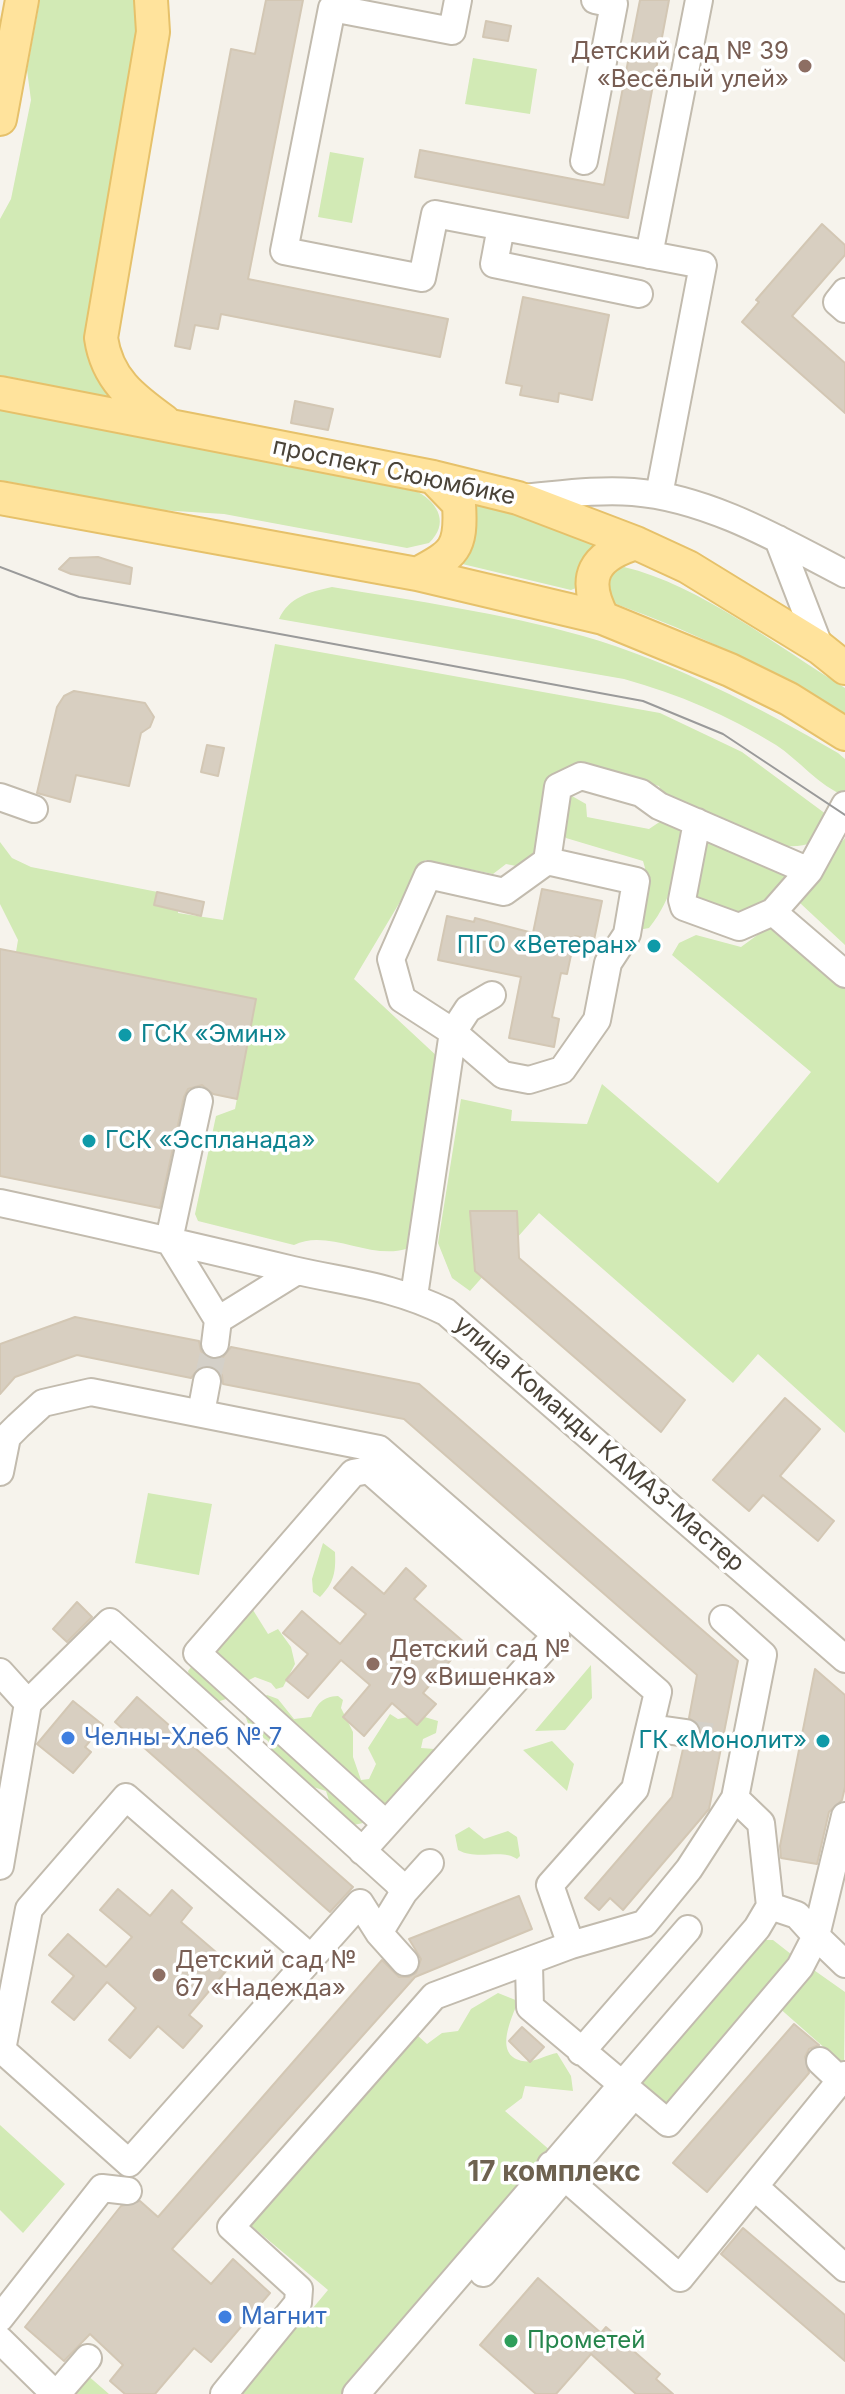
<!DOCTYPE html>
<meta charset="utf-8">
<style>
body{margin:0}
canvas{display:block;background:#f6f3ec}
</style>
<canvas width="845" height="2394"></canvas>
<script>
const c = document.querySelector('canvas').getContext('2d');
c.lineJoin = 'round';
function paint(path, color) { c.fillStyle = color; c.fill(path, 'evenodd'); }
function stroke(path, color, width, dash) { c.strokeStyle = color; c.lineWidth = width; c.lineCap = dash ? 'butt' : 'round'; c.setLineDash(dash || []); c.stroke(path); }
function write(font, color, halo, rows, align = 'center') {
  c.font = font + ' Inter,sans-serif'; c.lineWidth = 7; c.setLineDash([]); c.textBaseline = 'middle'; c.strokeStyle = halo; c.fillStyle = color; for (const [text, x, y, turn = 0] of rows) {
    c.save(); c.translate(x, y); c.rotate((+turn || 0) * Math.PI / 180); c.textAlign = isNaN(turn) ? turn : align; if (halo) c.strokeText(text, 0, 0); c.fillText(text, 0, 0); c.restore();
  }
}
paint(new Path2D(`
 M40,0H137L135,63L85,331L94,373L109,397L0,375V219L11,199L31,100L27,70Z
 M473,58L537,69L530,114L465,104Z
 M330,152L364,158L352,223L318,217Z
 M0,410L418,492C439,504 449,524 429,543L407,548L224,514L159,510L0,480Z
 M473,498L596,541L576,588L571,590L454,562Z
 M624,567C700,585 778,647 845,688V714C772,669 696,633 616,604L609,598C608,582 607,573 624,567Z
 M332,587C416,601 501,613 583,636C673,662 757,706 838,753L845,759V796C819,786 799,760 776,745C728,715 678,694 624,679L279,619C289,597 309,592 332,587Z
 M275,644L660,713L742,752L834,820C828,827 821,839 813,842C772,861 699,812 662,793L659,786L572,766L537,854L521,867L506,864L493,874L425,860L354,979L439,1058L412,1240L406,1249C370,1260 327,1228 294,1245L198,1221L195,1214L216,1116L235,1109L256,1000L16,952L18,940L0,904V842L12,858L31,867L178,896V913L223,920Z
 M572,796L586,804L587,817L649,829L661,821L682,829C677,867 674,897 649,928L633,931L645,868L643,861L566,838L561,832L567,800Z
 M845,838V945L800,903L805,886Z
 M712,840L793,877L745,921L688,904L705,842Z
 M778,920L845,982V1433L758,1354L733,1383L539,1213L470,1291L452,1278L438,1243L461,1099L512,1110L511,1121L587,1124L602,1084L718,1183L811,1072L672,955L679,943L696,935L741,947Z
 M148,1493L212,1504L199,1575L135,1563Z
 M323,1543L335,1552C336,1572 334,1583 320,1597L313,1592L312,1579Z
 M240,1609L253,1610L268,1634L278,1629L291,1647L295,1664L283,1687L276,1689L271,1683L255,1677L247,1681L241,1694L217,1702L192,1690L188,1671L198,1658L221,1647L230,1616Z
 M591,1665L592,1698L565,1730L535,1731Z
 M267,1695L278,1699L294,1719L311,1717C318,1703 322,1697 338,1696L343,1700L341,1708L353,1732V1757L361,1780L369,1779L376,1764L368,1748L390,1714L398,1719L418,1715L438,1721L436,1733L423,1739L421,1748L448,1750L424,1800L372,1809L363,1823L349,1826L332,1810L326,1791L297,1782L271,1752L268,1741L250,1729L244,1712Z
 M552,1741L574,1764L567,1791L523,1750Z
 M469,1827L484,1839L508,1831L517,1837L520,1856L517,1859C502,1848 478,1861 458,1850L455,1835Z
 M761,1940H773L796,1958L666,2116L633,2080Z
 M811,1968L845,1992L844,2065L777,2006Z
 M498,1993L518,2001C513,2016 494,2052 519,2060C531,2065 545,2055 557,2053L571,2076L573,2091L525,2086L522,2098L505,2111L552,2152L342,2394H241L328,2290L248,2223L417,2035L427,2044L442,2033L458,2031L471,2009Z
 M0,2125L65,2184L23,2233L0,2210Z
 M86,2374L109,2394H69Z`), '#d2eab5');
const building = new Path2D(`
 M266,0H303L248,279L448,319L440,357L221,314L218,329L195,325L190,349L175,346L231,49L255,54Z
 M640,0H669L628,218L415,177L420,150L604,185Z
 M486,21L511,26L508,41L483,37Z
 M822,224L845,245V255L792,316L845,363V413L742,322L759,302L756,300Z
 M523,297L609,315L592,400L559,393L558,402L520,395L522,386L506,383Z
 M295,401L333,409L328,430L291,423Z
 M98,557L132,568L130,584L71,574L59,569L70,558Z
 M74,691L145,703L154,717L150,727L141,733L129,786L76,775L70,802L37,793L57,707L64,696Z
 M207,745L224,748L218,776L201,772Z
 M542,889L602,901L594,940L575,936L567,974L561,973L552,1017L559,1019L554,1047L509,1038L521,977L438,960L447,916L474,922L475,918L533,933Z
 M157,892L204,902L201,916L154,905Z
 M0,949L256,999L237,1099L213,1094L202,1085L188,1089L184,1097L160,1208L0,1176Z
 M470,1211H517L519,1258L685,1400L661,1432L475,1271Z
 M75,1317L199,1341L201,1351L212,1360L222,1358L231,1347L419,1384L738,1661L709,1809L623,1910L610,1898L599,1910L585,1898L672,1797L683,1749L693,1747L702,1736L700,1726L689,1718L697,1675L404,1419L223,1384L222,1375L211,1366H201L191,1378L77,1355L15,1377L0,1394V1344Z
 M785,1398L820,1429L780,1476L834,1521L818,1541L763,1495L749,1511L713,1480Z
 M352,1567L384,1594L406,1568L426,1586L414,1599L465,1643L423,1693L436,1704L417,1725L392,1703L364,1736L343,1717L370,1685L341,1660L308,1698L286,1680L308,1654L283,1633L302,1611L340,1644L366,1614L334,1588Z
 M77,1602L92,1617L67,1642L53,1629Z
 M815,1669L845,1695V1787L842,1800L829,1812L817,1864L781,1858L780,1846Z
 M137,1697L353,1887L330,1912L115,1722Z
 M73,1701L103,1725L85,1747L91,1752L73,1773L37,1744Z
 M118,1889L150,1916L172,1890L192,1908L181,1922L231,1965L189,2015L202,2026L183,2048L158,2026L130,2058L109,2040L136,2008L107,1982L74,2020L52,2002L74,1976L49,1955L68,1934L106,1967L132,1937L100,1910Z
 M519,1896L532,1929L415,1977L172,2249L211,2284L233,2259L270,2293L211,2362L194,2348L155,2394H125L110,2381L123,2365L90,2334L64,2361L25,2327L121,2206L140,2201L158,2217L382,1960L399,1977H409L416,1973L421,1959L409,1939Z
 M794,2024L819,2045L809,2049L805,2057L809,2073L707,2192L673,2163Z
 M522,2027L544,2047L530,2062L509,2041Z
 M743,2228L845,2315V2361L721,2254Z
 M538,2278L601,2333L606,2327L660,2374L656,2379L673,2394H636L591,2354L556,2394H536L480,2345Z`);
paint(building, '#d8cfc1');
stroke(building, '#d3c7b4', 2);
stroke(new Path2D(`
 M207,1381L215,1344
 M686,1733L723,1738`), '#d4d0c8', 26, [26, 13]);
const minor = new Path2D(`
 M458,0L452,31L332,8L284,251L422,278L435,214L703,265L659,495
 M584,161L614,4L595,0
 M501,227L494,264L639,294
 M649,255L699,0
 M845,292L837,302L845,309
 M522,498C558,495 597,489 633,492C708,498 780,540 845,574
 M778,539L820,648
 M0,797L34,809
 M697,822L682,900L684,907L739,927L773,912
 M547,861L636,881L627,934L608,963L597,1020L562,1070L529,1080L503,1075L453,1032L402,999L391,959L428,875L504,892L547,861L558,787L581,776L641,793L659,806L809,871L845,805
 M809,871L773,912L845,974
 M199,1101L169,1240L218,1320L215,1344
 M0,1203C98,1224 196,1247 293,1270C350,1283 393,1286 446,1312L845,1659
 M414,1296L453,1032L468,1009L492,995
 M218,1320L297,1271
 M201,1413L207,1381
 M0,1472L7,1437L18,1426L43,1403L91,1392L379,1449L658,1692L635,1789L550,1885L571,1945
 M0,1672L28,1703L0,1866
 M28,1703L110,1622L397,1882L404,1892L379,1933
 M651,1728L686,1733
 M735,1798L761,1823L770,1906
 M362,1851L556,1635L369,1470L353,1473L197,1653L386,1824
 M404,1892L430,1863
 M816,1936L845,1964
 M310,1957L126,1797L29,1909L2,2050L129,2163L360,1903L379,1933L405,1962
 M529,1964L530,2007L668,2123L800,1967L816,1936
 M581,2052L688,1929
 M820,2061L840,2080
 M551,2165L680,2278L845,2075
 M755,2187L845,2268
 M483,2273L633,2096
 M0,2318L102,2188L128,2191
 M0,2340L55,2394
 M57,2394L88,2358
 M224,2394L298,2303L299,2289L231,2227L434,1996L571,1945L644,1924L689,1869L735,1798L763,1655L723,1619
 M356,2394L757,1928L770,1906L797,1915L816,1936L845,1816`);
const major = new Path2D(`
 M151,0L153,32L101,338C107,379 132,398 164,421
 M0,119L22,0
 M0,393L433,477L518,498L636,543L688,567L820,648L845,668
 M0,498L417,574L603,618L730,670L789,699L845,734
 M417,574C454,554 462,549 459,504L433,477
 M603,618C581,577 594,556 636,543`);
stroke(minor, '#c2bbae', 30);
stroke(major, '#e6c16a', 36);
stroke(minor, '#fff', 26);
stroke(major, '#ffe39c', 32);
stroke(new Path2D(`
 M0,567L79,597L643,701L723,734L845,815`), '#9a9a9a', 2);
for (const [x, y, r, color] of [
 [805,66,8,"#8d6e63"],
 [654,946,8,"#0f9aa8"],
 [125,1035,8,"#0f9aa8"],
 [89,1141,8,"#0f9aa8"],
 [373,1664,8,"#8d6e63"],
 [68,1738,8,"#3f7fe0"],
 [823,1741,8,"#0f9aa8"],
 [159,1975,8,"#8d6e63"],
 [225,2317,8,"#3f7fe0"],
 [511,2341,8,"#2e9e5b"]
]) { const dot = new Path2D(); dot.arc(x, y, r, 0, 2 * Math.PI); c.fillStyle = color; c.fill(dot); stroke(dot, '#fff', 3); }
write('24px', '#785e54', '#fff', [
 ["Детский сад № 39",789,52,"right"],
 ["«Весёлый улей»",789,80,"right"],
 ["Детский сад №",389,1650],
 ["79 «Вишенка»",389,1678],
 ["Детский сад №",175,1961],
 ["67 «Надежда»",175,1989]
], 'left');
write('24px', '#4b4439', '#fff', [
 ["проспект Сююмбике",394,472,12],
 ["улица Команды КАМАЗ-Мастер",599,1444,41]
]);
write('24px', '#0d838f', '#fff', [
 ["ПГО «Ветеран»",638,946],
 ["ГСК «Эмин»",141,1035,"left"],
 ["ГСК «Эспланада»",105,1141,"left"],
 ["ГК «Монолит»",807,1741]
], 'right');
write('24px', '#366cbe', '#fff', [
 ["Челны-Хлеб № 7",84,1738],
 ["Магнит",241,2317]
], 'left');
write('24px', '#27864d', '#fff', [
 ["Прометей",527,2341]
], 'left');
write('bold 28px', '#6e6250', '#fff', [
 ["17 комплекс",554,2173]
]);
</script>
